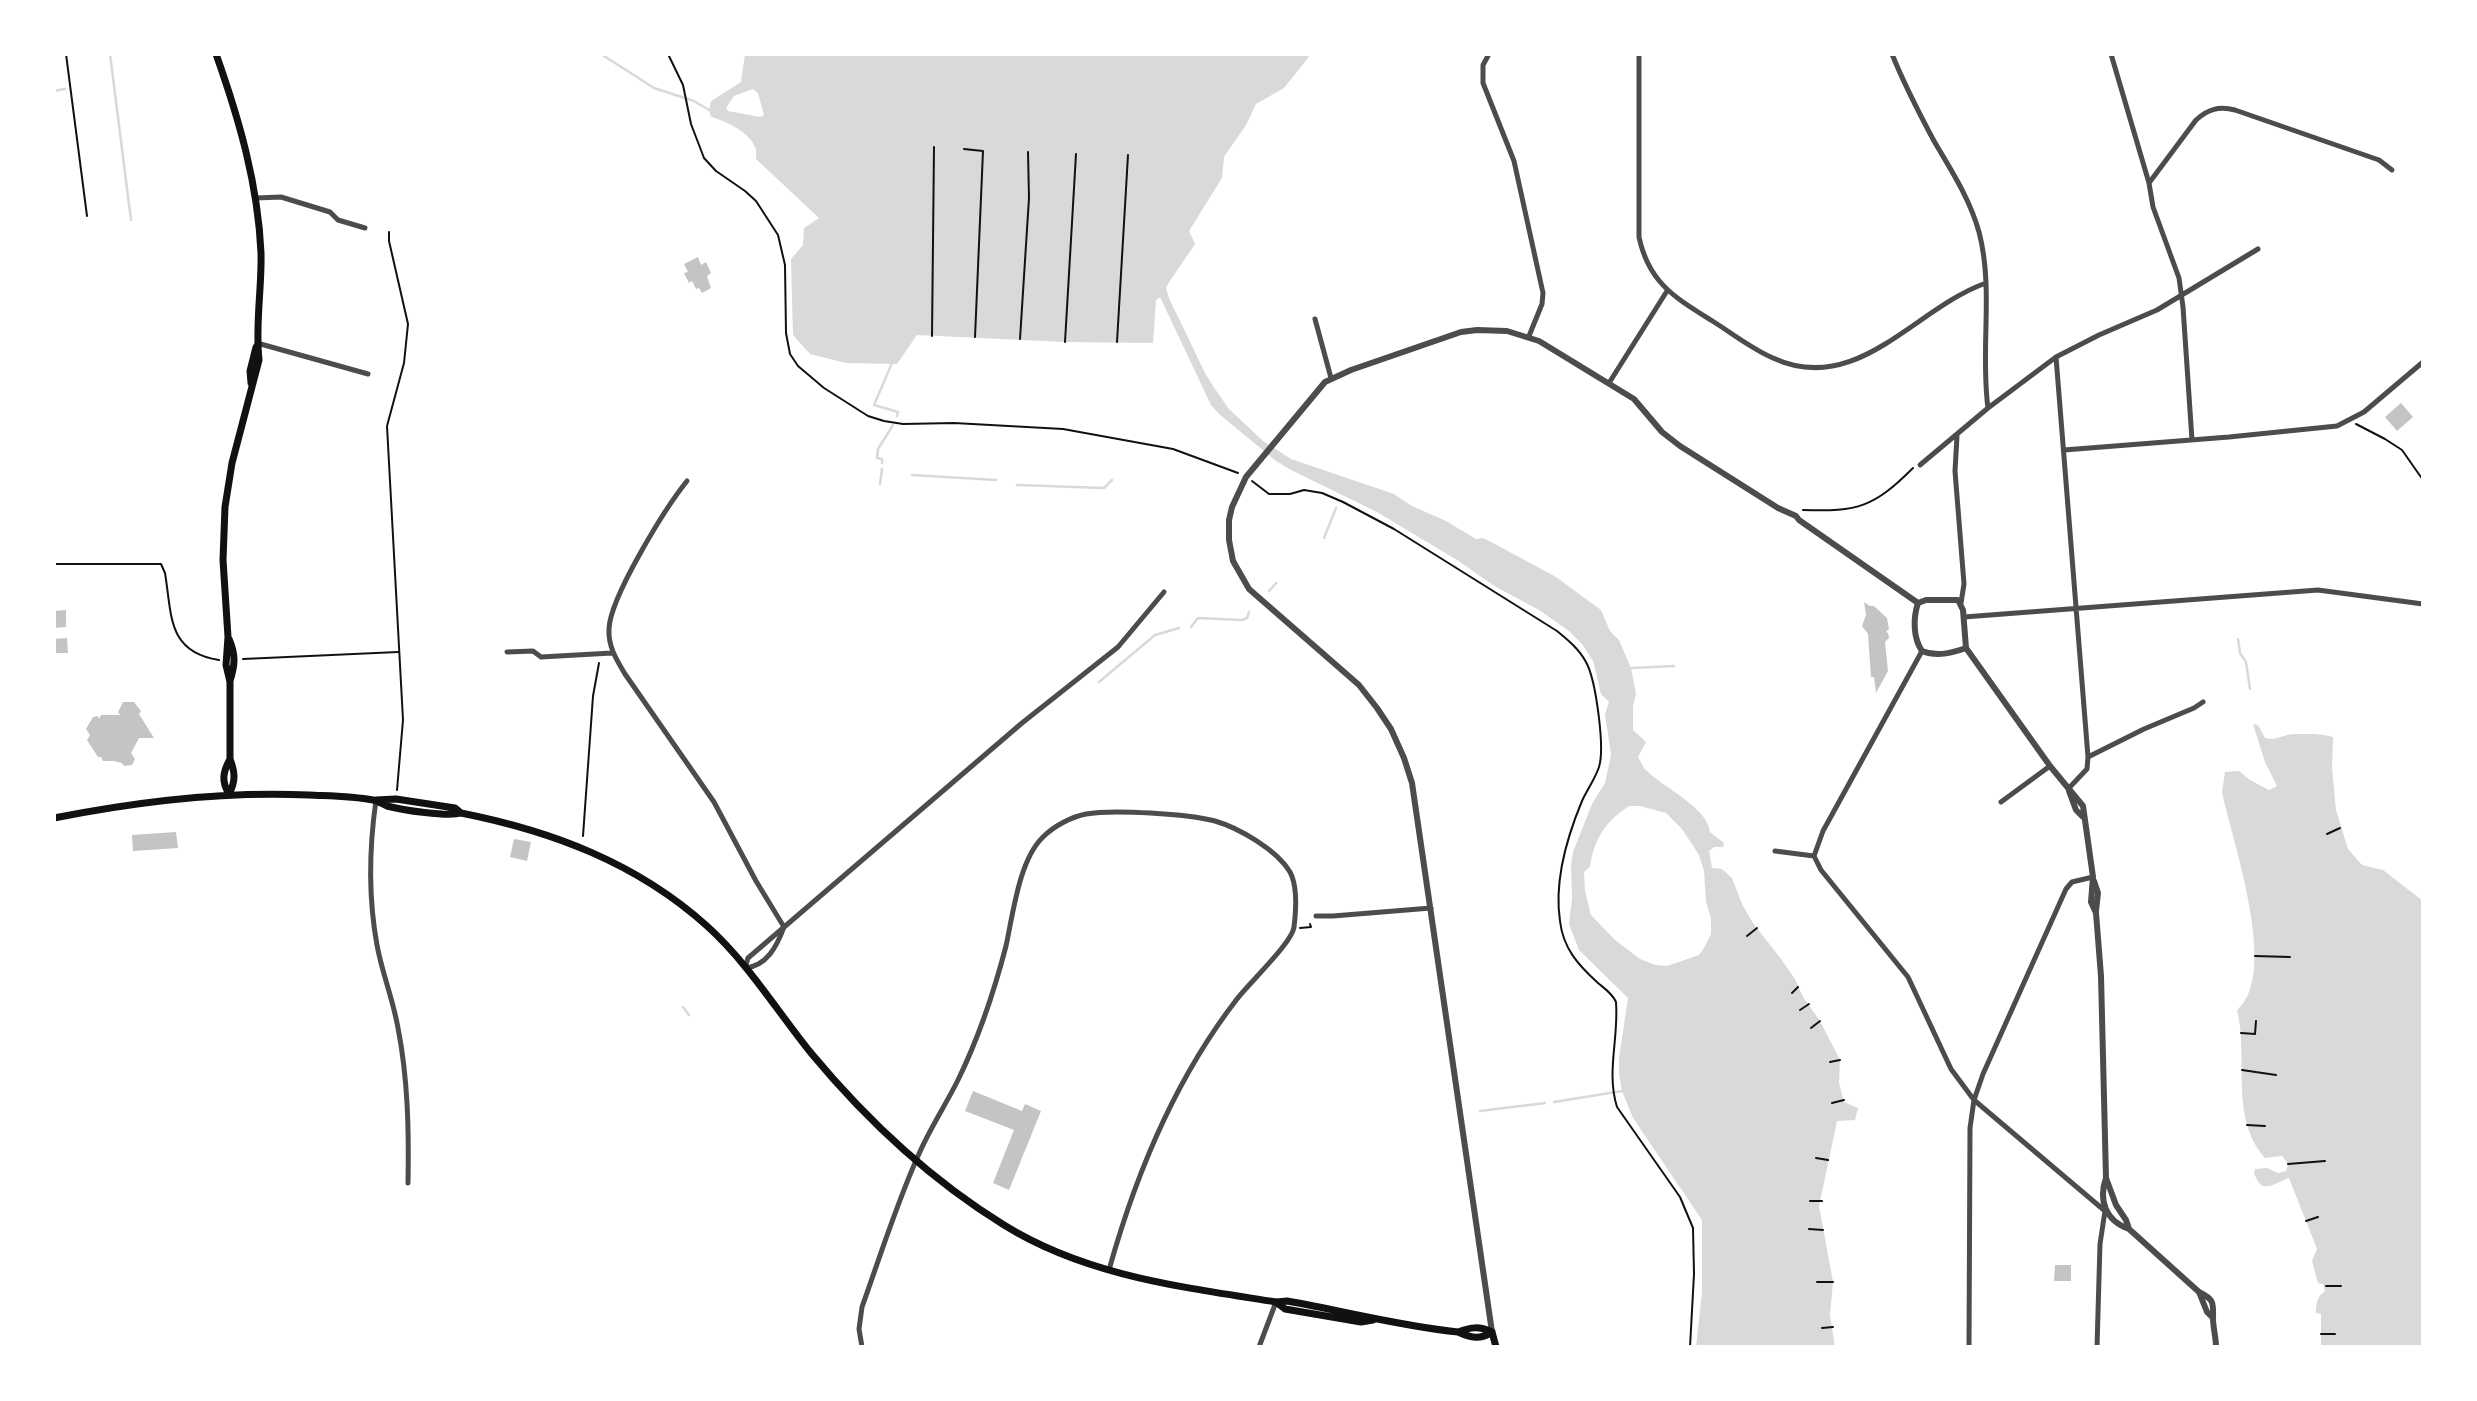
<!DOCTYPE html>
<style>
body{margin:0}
#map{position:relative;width:2477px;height:1401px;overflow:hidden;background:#fff;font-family:"Asap Condensed",sans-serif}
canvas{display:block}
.frame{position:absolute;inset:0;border:56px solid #fff;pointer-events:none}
</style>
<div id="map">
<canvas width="2477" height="1401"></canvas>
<div class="frame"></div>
</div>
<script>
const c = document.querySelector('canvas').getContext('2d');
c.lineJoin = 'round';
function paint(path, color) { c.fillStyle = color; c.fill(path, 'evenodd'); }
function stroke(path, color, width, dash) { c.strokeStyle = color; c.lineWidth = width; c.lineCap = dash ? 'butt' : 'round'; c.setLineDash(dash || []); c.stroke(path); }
paint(new Path2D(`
 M745,54H1311L1284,88L1256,104L1246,125L1224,157L1222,178L1189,231L1195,244L1168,284L1166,288L1169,298L1205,373L1215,389L1229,409L1263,441L1291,459L1394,494L1412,506L1446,521L1476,539L1483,538L1495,544L1556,577L1601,610L1610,631L1619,640L1631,668L1636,694L1633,706V730L1646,742L1638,757C1641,762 1643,768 1647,771C1663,787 1708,808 1710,832L1724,843L1723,847H1714L1709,851L1712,868L1722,869L1732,878L1742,904L1753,923L1781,959L1795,979L1803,997L1820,1021L1840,1060L1839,1083L1844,1102L1858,1108L1855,1120L1837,1121L1819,1206L1833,1282L1830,1315L1835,1347H1696L1702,1292V1220L1633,1118L1622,1091L1619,1074V1058L1628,998L1579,950L1569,924L1572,898L1571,865L1573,852L1592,804L1605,783L1611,755L1605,714L1609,702L1601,694L1593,661L1582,644L1569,631L1539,610L1496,587L1457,560L1377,512L1291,470L1276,461L1219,414L1211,405L1160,297L1156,300L1153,343L1065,342L917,335L897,364L846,363L810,354L793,335L791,259L803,245L804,228L819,218L756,159C756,155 757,150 755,147C749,132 726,121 711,117L709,110L711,101L741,82ZM753,89L758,93L764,115L760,117L728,111L726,108L734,96ZM1629,806H1640L1666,813L1682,829L1699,855L1704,871L1706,902L1711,918V934L1704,948L1699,955L1667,966L1655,965L1640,959L1615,940L1591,915L1585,891L1584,872L1590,867C1594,839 1605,822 1629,806Z
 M2253,724L2258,725L2265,738C2276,741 2282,735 2293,734C2307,734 2320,733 2333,737L2332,768L2336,810L2348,849L2362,865L2383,870L2423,901V1347H2321V1314L2316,1313C2316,1303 2317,1297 2325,1291L2323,1284L2318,1283L2312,1261L2317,1249L2289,1178C2281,1180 2268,1191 2260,1184C2257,1181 2256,1177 2254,1174L2255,1169L2267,1168L2278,1173L2286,1171L2288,1164L2282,1156L2265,1158C2229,1117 2249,1059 2237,1010C2280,974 2232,841 2222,792L2225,772L2239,771L2250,780L2269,790L2277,786L2265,762Z`), '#d9d9d9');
stroke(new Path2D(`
 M110,54L131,220
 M601,54L654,88L694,101L709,110
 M54,91L65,89
 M892,363L874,405L898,412L897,416
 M882,463V459L877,458L878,449L893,425
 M912,475L996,480
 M880,484L882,469
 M1017,485L1104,488L1112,480
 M1324,538L1336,508
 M1269,591L1276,583
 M1191,627L1198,618L1242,620L1247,618L1249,612
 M2238,639L2240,653L2246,662L2250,689
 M1631,668L1674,666
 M1099,682L1155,635L1179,628
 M683,1007L689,1015
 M1554,1102L1622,1091
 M1480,1111L1545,1103`), '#d9d9d9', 2.5);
paint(new Path2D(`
 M698,257L701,265L706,262L711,273L707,276L711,288L702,293L699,288L696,289L692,281L689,283L684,273L688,272L684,264Z
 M2401,403L2413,417L2397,431L2385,417Z
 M1864,602L1870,606H1874L1887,618L1889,629L1886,632L1888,633L1889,638L1885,642L1888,671L1876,693L1874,677H1871L1868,634L1862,626L1866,615Z
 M66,610V627L54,628V611Z
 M67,638L68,653H54V639Z
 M123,702H134L141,711L139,714L154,738H139L131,753L135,759L132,765L124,766L122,763L114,761H103L101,757H98L87,740L90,735L86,729L93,717L98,716L99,719L101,715H120L118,712Z
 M176,832L178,848L133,851L132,835Z
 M514,839L531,842L527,861L510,857Z
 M973,1091L1022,1111L1025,1104L1041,1111L1009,1190L993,1183L1014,1130L965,1111Z
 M2055,1265H2071V1281H2054Z`), '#c4c4c4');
stroke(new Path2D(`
 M66,54L87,216
 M668,54L683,85L691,124L704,158L716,171L745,191L756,201L778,235L785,265L786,333L790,354L798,366L824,388L868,416L884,421L903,424L954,423L1063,429L1173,449L1238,473
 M964,149L983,151L975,337
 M389,232V241L408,324L404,363L387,426L403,720L397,790
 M932,336L934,147
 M1020,339L1029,198L1028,152
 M1065,342L1076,154
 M1117,342L1128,155
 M2356,424L2385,439L2402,450L2423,480
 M1252,481L1269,494H1290L1304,490L1322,493L1343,502L1394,529L1557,631C1568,640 1579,649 1586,662C1596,680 1605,748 1599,767C1595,779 1587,790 1582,801C1567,837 1554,882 1560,921C1563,948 1578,965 1598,983C1605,989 1612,993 1616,1002C1619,1038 1606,1072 1617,1107L1680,1197L1693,1228L1694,1274L1690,1347
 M1803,510C1858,512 1874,507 1913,468
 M54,564H161L165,573C172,615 167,652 219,660
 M243,659L398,652
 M2327,834L2340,828
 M583,836L593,696L599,663
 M1300,928L1311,927L1310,924
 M1747,936L1757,928
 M2255,956L2290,957
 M1792,993L1798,987
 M1800,1010L1809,1004
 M1811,1028L1820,1021
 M2241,1033L2255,1034L2256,1021
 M1830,1062L1840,1060
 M2242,1070L2276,1075
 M1832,1103L1844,1100
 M2247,1125L2265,1126
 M1816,1158L1828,1160
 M2288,1164L2325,1161
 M1810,1201H1822
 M2306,1221L2318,1217
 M1809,1229L1823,1230
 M1817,1282H1833
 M2326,1286H2341
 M1822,1328L1833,1327
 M2321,1334H2335`), '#111', 2);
stroke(new Path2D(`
 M1489,54L1483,65V83L1514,161L1543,293L1542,304L1529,336
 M1639,54V237C1649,284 1676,298 1714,322C1733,334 1752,349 1773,358C1857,397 1915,308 1986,283
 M1892,54C1904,84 1919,113 1934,141C1951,170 1970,199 1979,232C1994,289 1980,350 1988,408
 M2111,54L2149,183L2153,207L2179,278L2183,307L2192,440
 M2149,183L2196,120C2208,109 2219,106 2235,110L2379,160L2392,170
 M256,198L281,197L330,212L338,220L365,228
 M1315,319L1331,378
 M257,343L368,374
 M2056,357L2088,757L2087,769L2068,789
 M1609,383L1667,291
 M1957,436L1955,471L1964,584L1961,603
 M2064,450L2229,437L2337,426L2364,412L2423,362
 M1920,465L1988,408L2056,357L2099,335L2157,310L2258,249
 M687,481C666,507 610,597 609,629C608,646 616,659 625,674L714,802L756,881L784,927
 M1964,617L2318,590L2423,604
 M507,652L533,651L541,657L612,653
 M2088,757L2144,729L2194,708L2203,702
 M376,800C369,849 368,896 377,945C382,973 393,999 398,1028C408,1079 409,1131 408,1183
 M2001,802L2050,766
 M1775,851L1814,856
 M1814,856L1821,870L1908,977L1951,1069L1974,1100L1970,1128L1969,1347
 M1814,856L1823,831L1922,651
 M2093,877L2072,882L2066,889L1983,1074L1974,1100L2105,1211
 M1316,916H1333L1431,908
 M784,927C777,946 767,966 745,968L748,958L1022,723L1118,647L1164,592
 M862,1347L859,1329L862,1307C880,1257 896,1205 918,1156C929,1130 945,1106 958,1080C979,1037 994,992 1006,946C1013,914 1019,860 1043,837C1054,826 1071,817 1086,814C1113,809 1188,814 1215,821C1239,828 1277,850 1290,872C1298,887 1296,911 1294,927C1292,943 1249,983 1237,999C1175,1079 1136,1173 1109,1270
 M1259,1347L1276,1302
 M2097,1347L2100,1244L2105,1211`), '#4c4c4c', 5);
stroke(new Path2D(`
 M1918,603C1913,618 1913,638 1922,651C1937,657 1952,653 1966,648
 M1918,603L1926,600H1958L1963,610L1966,648
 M1966,648L2050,766L2083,806L2093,877L2091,902L2096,913L2101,976L2106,1178C2098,1201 2106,1221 2129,1229L2199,1292C2215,1300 2213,1303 2213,1318C2213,1328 2216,1337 2216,1347
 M2069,791L2076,810L2083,817
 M2094,881L2098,893L2096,911
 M2106,1178L2116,1205L2126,1220L2129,1229
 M2199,1292L2207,1312L2213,1318
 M1492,1332L1412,783L1404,758L1391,729L1377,708L1359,685L1249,589L1233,561L1229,540V520L1232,507L1246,477L1325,382L1351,370L1461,332L1477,330L1507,331L1539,341L1634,399L1662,432L1680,446L1778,508L1796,516L1799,520L1918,603`), '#4c4c4c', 6);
stroke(new Path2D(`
 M216,54C239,119 258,184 261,253C262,288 255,324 259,360L232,463L225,507L223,560L228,637L226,665L230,682V759C235,772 236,781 229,794
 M251,383L250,371L256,347
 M229,639C236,655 235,665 230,681
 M229,794C221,781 223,772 230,759
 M376,800L396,799L455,808L461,813C552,831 637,863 707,926C748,963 777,1011 811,1053C865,1118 931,1180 1004,1225C1086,1276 1182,1287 1276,1302L1287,1301C1344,1311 1400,1326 1458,1332C1471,1338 1480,1340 1492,1332
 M54,818C139,801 223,791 309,795C330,796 352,796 373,800C378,801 382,804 387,806C402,810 448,817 461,813
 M1276,1302L1285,1309L1361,1322L1373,1320
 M1458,1332C1471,1327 1479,1326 1492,1332
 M1492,1332L1496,1347`), '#111', 7);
</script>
